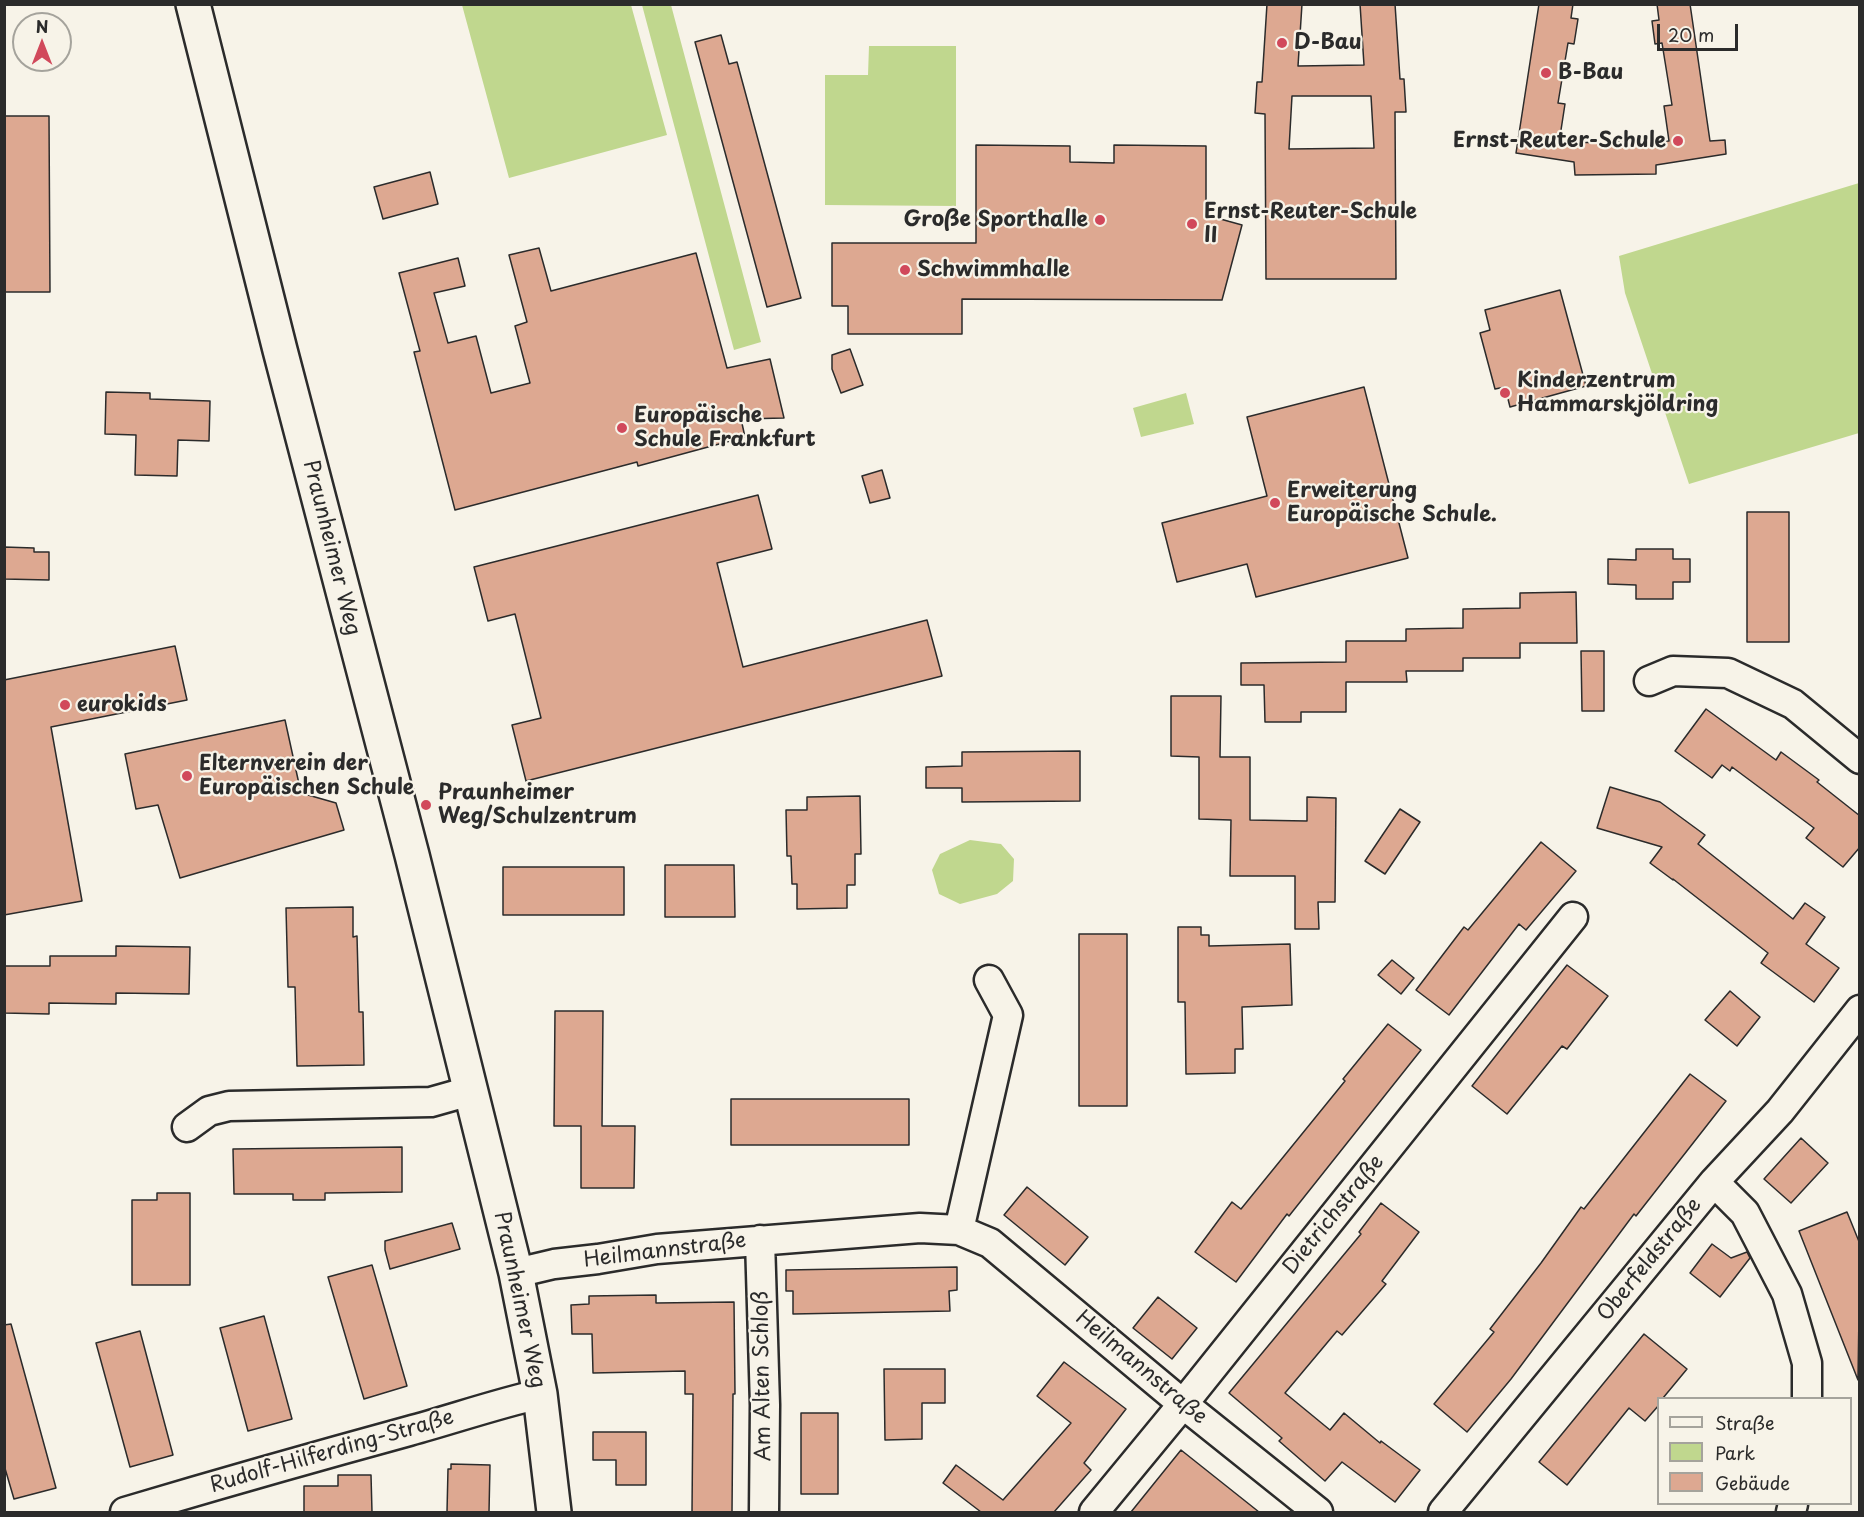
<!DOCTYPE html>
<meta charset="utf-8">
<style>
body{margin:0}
#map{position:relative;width:1864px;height:1517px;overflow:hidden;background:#f7f3e8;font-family:"Playpen Sans",sans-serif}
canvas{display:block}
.frame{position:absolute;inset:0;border:6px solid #2b2b2b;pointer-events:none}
.legend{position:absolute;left:1657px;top:1397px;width:195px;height:108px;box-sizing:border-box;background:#f7f3e8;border:2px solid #a5a39c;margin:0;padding:8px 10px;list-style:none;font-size:18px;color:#2b2b2b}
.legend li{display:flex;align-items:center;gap:12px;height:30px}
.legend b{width:30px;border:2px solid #a5a39c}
.north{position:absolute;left:12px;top:12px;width:60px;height:60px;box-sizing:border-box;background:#f7f3e8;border:2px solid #a5a39c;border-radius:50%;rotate:0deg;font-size:16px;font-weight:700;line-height:24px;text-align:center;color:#2b2b2b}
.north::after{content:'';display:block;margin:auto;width:21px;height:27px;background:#d1495b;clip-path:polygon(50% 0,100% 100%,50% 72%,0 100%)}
.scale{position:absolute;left:1657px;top:24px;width:81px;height:27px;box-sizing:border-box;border:3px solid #2b2b2b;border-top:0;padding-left:8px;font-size:18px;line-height:21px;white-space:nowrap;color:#2b2b2b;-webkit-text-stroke:4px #f7f3e8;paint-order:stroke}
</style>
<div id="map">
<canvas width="1864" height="1517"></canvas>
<div class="frame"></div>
<ul class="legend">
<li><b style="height:8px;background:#f7f3e8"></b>Straße</li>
<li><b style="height:16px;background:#c0d78e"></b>Park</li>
<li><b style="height:16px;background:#dda891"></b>Gebäude</li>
</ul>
<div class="north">N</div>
<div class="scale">20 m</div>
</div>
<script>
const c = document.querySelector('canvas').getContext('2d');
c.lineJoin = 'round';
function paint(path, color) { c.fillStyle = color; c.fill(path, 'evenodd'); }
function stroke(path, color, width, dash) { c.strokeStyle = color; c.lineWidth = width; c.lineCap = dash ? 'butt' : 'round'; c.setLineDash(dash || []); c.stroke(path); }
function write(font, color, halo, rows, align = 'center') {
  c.font = font + ' "Playpen Sans",sans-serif'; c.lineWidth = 4.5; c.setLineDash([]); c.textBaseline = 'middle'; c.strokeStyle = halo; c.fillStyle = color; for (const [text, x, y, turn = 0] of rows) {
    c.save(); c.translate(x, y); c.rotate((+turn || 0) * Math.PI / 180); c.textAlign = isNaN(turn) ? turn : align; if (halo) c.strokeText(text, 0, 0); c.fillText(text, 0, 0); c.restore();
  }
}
paint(new Path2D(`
 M462,5H631L667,135L509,178Z
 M642,5H671L761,342L734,350Z
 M869,46H956V206L825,205V75H868Z
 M1859,183V433L1689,484L1625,293L1619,256Z
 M1186,393L1194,424L1141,437L1133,408Z
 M970,840L1001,844L1014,859L1013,881L997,894L960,904L939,894L932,870L940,854Z`), '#c0d78e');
const building = new Path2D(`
 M1267,4H1302L1298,66L1364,65L1360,4H1395L1400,79H1404L1406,112H1395L1396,279H1266L1265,114L1255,113L1257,82H1262ZM1292,96H1371L1374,148L1289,149Z
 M1539,4H1573L1571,18L1578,19L1574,44L1568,43L1558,103L1565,104L1559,143L1669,141L1664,106L1672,105L1662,43L1655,44L1652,21L1659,20L1657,4H1690L1710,141L1725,140L1726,154L1656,165V174L1575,175L1574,162L1516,153Z
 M721,35L729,64L737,62L801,298L767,307L695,42Z
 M4,116H49L50,292H4Z
 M976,145L1070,146V162L1114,163V145L1206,146V215L1242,225L1222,300L962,299V334H848V306H832V243H976Z
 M430,172L438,204L383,219L374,187Z
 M539,248L551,291L696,253L727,368L770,359L784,418L741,419L745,437L638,466L637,462L455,510L414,352L420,351L399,273L458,258L465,286L434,293L448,343L476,336L491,393L530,383L515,326L527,322L509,255Z
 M1560,290L1586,386L1510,407L1505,387L1495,389L1480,333L1490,330L1485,310Z
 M850,349L863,385L841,393L832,369V355Z
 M1364,387L1408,558L1256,597L1247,564L1177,582L1162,523L1267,496L1247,417Z
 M106,392L150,393V399L210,401L209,441L178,440L177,476L135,475L136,435L105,434Z
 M882,470L890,498L870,503L862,476Z
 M758,495L772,549L717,563L743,667L927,620L942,676L526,781L512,725L541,718L515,614L488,621L474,567Z
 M1747,512H1789V642H1747Z
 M4,547L34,548V552H49V580L4,579Z
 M1636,549H1673V559H1690V582H1673V599H1636V585L1608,584V559L1636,560Z
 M1576,592L1577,643H1520V658H1463V671H1406L1407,682H1346V712H1301V722H1265L1264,685H1241V663L1346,662V641H1406V629L1463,628V609L1520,608V593Z
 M175,646L187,700L51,727L82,901L4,915V680Z
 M1581,651H1604V711H1582Z
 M1171,696H1221L1220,757H1250V820L1307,821V797L1336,798L1335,902H1318L1319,929H1295V876H1230L1231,820L1199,819V757L1171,756Z
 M1706,709L1776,760L1781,752L1819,780L1817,782L1860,816V847L1843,867L1806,838L1814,828L1732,767L1730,771L1722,765L1712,778L1675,751Z
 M285,720L301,793L336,803L344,830L180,878L158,805L136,809L125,754Z
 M1080,751V801L962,802V788H926V767L962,766V752Z
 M1610,787L1660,802L1705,835L1698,844L1793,919L1805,903L1825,917L1806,944L1839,968L1814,1002L1761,963L1768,953L1673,879V880L1650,863L1662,847L1597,828Z
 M860,796L861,854H855V885H847V908L797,909V884H792L791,856H787L786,810H807V797Z
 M1400,809L1420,822L1385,874L1365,861Z
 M1541,842L1576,871L1526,930L1519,924L1449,1015L1416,990L1464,927L1468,930Z
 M665,865H734L735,917H665Z
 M503,867H624V915H503Z
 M353,907V937L357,936L359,1012H363L364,1065L297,1066L295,987H288L286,908Z
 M1178,927H1201V935H1209V946L1290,944L1292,1005L1242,1007L1243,1049H1235V1073L1186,1074L1185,1002H1178Z
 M1079,934H1127V1106H1079Z
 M116,946L190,947L189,994L116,993V1004L49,1003V1014L4,1013V966H50V956H116Z
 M1392,960L1414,978L1401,994L1378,975Z
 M1567,965L1608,996L1567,1049L1562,1046L1507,1114L1472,1086Z
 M1730,991L1760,1017L1737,1046L1705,1020Z
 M555,1011H603L602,1126H635L634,1188H581V1126H554Z
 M1388,1024L1421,1050L1289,1216L1287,1214L1236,1282L1195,1252L1232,1202L1241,1209L1345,1081L1343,1079Z
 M1690,1074L1726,1101L1636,1216L1634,1214L1511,1379L1467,1432L1434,1404L1494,1332L1490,1329L1541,1263L1581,1207L1584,1209Z
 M731,1099H909V1145H731Z
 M1801,1138L1828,1163L1791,1203L1764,1179Z
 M402,1147V1192L325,1193V1200H293V1194H234L233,1149Z
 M1027,1187L1088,1237L1065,1265L1004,1215Z
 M157,1193H190V1285H132V1200H157Z
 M1381,1203L1419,1232L1382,1281L1386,1284L1342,1335L1337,1331L1285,1393L1330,1430L1344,1413L1380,1443L1381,1441L1420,1470L1395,1502L1342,1462L1325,1481L1279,1441L1282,1438L1229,1393L1361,1234L1359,1232Z
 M1847,1212L1860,1244L1858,1380L1799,1231Z
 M452,1223L460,1249L390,1269L385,1250V1241Z
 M1712,1244L1731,1258L1747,1252L1750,1258L1720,1297L1690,1273Z
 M372,1265L407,1386L364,1399L328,1277Z
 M957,1267V1290L949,1291L950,1311L793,1314V1291H786V1270Z
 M656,1295V1303L734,1302L735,1394H733L732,1512H692L693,1394H685V1371L593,1373L592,1334H572L571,1305L589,1304V1296Z
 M1158,1297L1197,1328L1172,1359L1133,1328Z
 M264,1316L292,1419L248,1431L220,1328Z
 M11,1324L56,1488L14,1499L4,1465V1325Z
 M140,1331L173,1455L130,1467L96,1343Z
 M1644,1334L1687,1369L1663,1398H1659V1405L1645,1421L1629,1408L1567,1485L1539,1462Z
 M1064,1362L1126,1409L1084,1463L1091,1470L1054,1512H981L943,1483L956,1465L1003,1500L1071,1423L1037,1396Z
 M884,1369H945V1403H922V1439L885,1440Z
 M801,1413H838V1494H801Z
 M593,1432H646V1485H616V1460H593Z
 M1181,1450L1259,1512H1131Z
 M451,1464L490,1465L489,1512H447L448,1469H451Z
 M338,1475H371L372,1512H304V1486H338Z`);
paint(building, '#dda891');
stroke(building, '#2b2b2b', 1.5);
const minor = new Path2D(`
 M1649,681L1673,671L1728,673L1793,704L1860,759
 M187,1127L209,1111L229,1106L431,1102L470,1091
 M1714,1182L1745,1213L1787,1294L1807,1363V1398
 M959,1230L1008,1015L989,980
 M760,1240L765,1405L764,1512
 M516,1273L554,1264L598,1259L657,1249L920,1228L959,1230L990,1243L1183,1404L1318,1512
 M125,1512C219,1484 314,1457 409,1431C453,1419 496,1404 540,1394
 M1094,1512L1183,1404L1573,917
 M1443,1512L1714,1182L1780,1111L1860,1010
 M1791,1512L1793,1504`);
const major = new Path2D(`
 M193,4L280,350L412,855L516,1273L540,1394L554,1512`);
stroke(minor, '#2b2b2b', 33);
stroke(major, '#2b2b2b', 38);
stroke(minor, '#f7f3e8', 28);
stroke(major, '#f7f3e8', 33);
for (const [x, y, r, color] of [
 [1282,43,6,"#d1495b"],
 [1546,73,6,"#d1495b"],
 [1678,141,6,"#d1495b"],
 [1100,220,6,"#d1495b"],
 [1192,224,6,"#d1495b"],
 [905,270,6,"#d1495b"],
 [1505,393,6,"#d1495b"],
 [622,428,6,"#d1495b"],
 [1275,503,6,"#d1495b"],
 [65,705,6,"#d1495b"],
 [187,776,6,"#d1495b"],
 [426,805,6,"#d1495b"]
]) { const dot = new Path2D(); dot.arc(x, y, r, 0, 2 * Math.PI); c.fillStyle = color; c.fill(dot); stroke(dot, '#f7f3e8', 2); }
write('bold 21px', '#2b2b2b', '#f7f3e8', [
 ["D-Bau",1294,43],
 ["B-Bau",1558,73],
 ["Ernst-Reuter-Schule",1666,141,"right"],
 ["Ernst-Reuter-Schule",1204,212],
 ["II",1204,236],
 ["Große Sporthalle",1088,220,"right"],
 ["Schwimmhalle",917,270],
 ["Kinderzentrum",1517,381],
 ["Hammarskjöldring",1517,405],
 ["Europäische",634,416],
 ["Schule Frankfurt",634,440],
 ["Erweiterung",1287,491],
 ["Europäische Schule.",1287,515],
 ["eurokids",77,705],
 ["Elternverein der",199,764],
 ["Europäischen Schule",199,788],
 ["Praunheimer",438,793],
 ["Weg/Schulzentrum",438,817]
], 'left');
write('21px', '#2b2b2b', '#f7f3e8', [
 ["Praunheimer Weg",331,548,76],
 ["Dietrichstraße",1334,1215,-51],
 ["Heilmannstraße",665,1251,-7],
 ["Oberfeldstraße",1650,1260,-51],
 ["Praunheimer Weg",519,1300,78],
 ["Heilmannstraße",1141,1368,40],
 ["Am Alten Schloß",763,1376,-91],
 ["Rudolf-Hilferding-Straße",332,1452,-16]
]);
</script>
